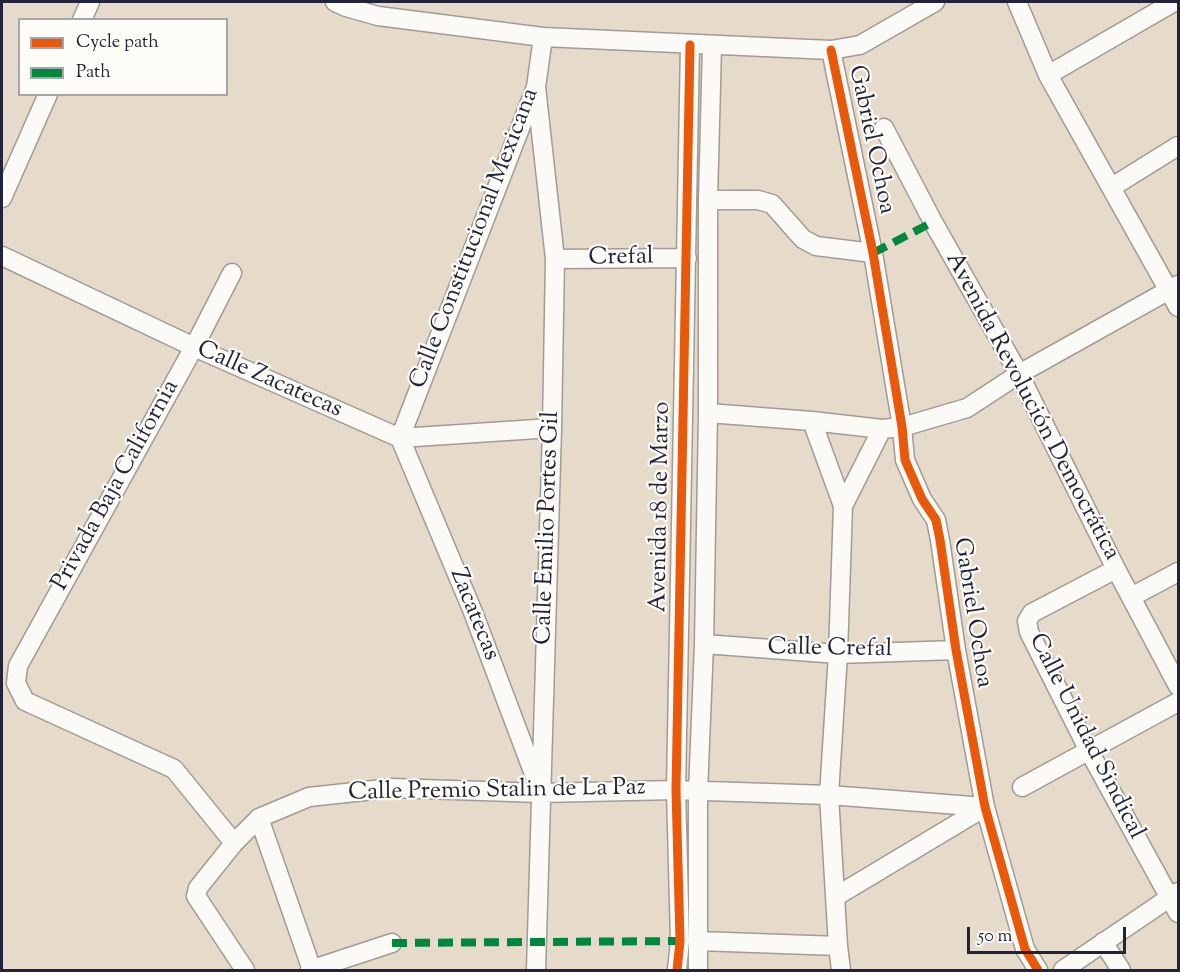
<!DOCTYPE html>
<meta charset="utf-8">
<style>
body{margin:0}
#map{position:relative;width:1180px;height:972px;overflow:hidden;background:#e6dbca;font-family:"Sorts Mill Goudy",serif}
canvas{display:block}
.frame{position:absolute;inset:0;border:3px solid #22223b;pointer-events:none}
.legend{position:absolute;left:18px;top:18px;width:210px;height:78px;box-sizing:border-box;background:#fdfcf7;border:2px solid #a5a5ac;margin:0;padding:8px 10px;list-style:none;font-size:18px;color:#22223b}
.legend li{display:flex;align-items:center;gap:12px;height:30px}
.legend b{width:30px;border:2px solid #a5a5ac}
.scale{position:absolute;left:967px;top:927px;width:159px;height:27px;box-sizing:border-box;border:3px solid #22223b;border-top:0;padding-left:8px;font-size:18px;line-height:21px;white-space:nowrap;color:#22223b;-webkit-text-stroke:4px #fdfcf7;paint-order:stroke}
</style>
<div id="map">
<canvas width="1180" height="972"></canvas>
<div class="frame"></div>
<ul class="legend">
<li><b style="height:8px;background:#e8590c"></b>Cycle path</li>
<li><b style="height:8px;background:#00873e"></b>Path</li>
</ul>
<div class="scale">50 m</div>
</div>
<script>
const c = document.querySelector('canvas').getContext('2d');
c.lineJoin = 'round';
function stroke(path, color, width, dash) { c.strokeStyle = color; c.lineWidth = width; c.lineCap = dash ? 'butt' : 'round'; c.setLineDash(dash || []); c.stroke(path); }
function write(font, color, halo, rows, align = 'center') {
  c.font = font + ' "Sorts Mill Goudy",serif'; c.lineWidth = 4.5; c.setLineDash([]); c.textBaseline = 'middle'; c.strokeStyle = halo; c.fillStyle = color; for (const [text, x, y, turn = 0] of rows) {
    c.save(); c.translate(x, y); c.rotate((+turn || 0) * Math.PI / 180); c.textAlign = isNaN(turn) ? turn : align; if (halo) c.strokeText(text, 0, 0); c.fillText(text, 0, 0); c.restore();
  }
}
const street = new Path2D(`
 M335,2L346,7L378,16L543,37L831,50L860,45L935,2
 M1017,2L1048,75L1178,307
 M82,20L90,2
 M831,50L873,253L902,427L905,460L922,499L936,520L940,540L956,650L985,807L1025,949L1038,970
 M1048,75L1174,2
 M536,87L555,259L552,428L536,970
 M884,128L933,222L1019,374L1116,569L1178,686
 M1112,187L1178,146
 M2,198L48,94
 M708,200H758L772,204L803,239L816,246L873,253
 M2,256L194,347L400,438L552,428
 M555,259L687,258
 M232,273L194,347L18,666L16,683L25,701L174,769L234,843
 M708,413L812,421L882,429L902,427L967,408L1019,374L1178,285
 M812,421L843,506
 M400,438L536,87L543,37
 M400,438L473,612L537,782
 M1116,569L1032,613L1027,621L1029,632L1089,751L1178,913
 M1133,596L1178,572
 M704,644L838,654L956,650
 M1022,787L1178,702
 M259,818L312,970
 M835,897L985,807
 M698,941L838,946
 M1103,942L1121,970
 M245,970L196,896L198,888L234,843L259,818L309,797L392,788L541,793L676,790L829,795L985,807
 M310,970L392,943
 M677,970L680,941L676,790L690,45
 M698,970V792L704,644L708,413V200L712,46
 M841,970L838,946L829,795L838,654L843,506L882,429
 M1063,970L1178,892`);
stroke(street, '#a19b94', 21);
stroke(street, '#fbfaf7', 18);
stroke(new Path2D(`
 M873,253L933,222
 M392,943L680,941`), '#00873e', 8, [15, 8]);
stroke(new Path2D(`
 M831,50L873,253L902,427L905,460L922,499L936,520L940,540L956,650L985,807L1025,949L1038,970
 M677,970L680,941L676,790L690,45`), '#e8590c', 9);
write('24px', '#22223b', '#fdfcf7', [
 ["Gabriel Ochoa",870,140,78],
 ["Calle Constitucional Mexicana",476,239,-69],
 ["Crefal",621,259,-1],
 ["Calle Zacatecas",269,381,24],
 ["Avenida Revolución Democrática",1031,407,62],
 ["Privada Baja California",117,486,-61],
 ["Avenida 18 de Marzo",662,507,-89],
 ["Calle Emilio Portes Gil",549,528,-88],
 ["Gabriel Ochoa",971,613,81],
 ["Zacatecas",473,615,68],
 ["Calle Crefal",830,650,1],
 ["Calle Unidad Sindical",1085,737,63],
 ["Calle Premio Stalin de La Paz",497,792,-1]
]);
</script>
